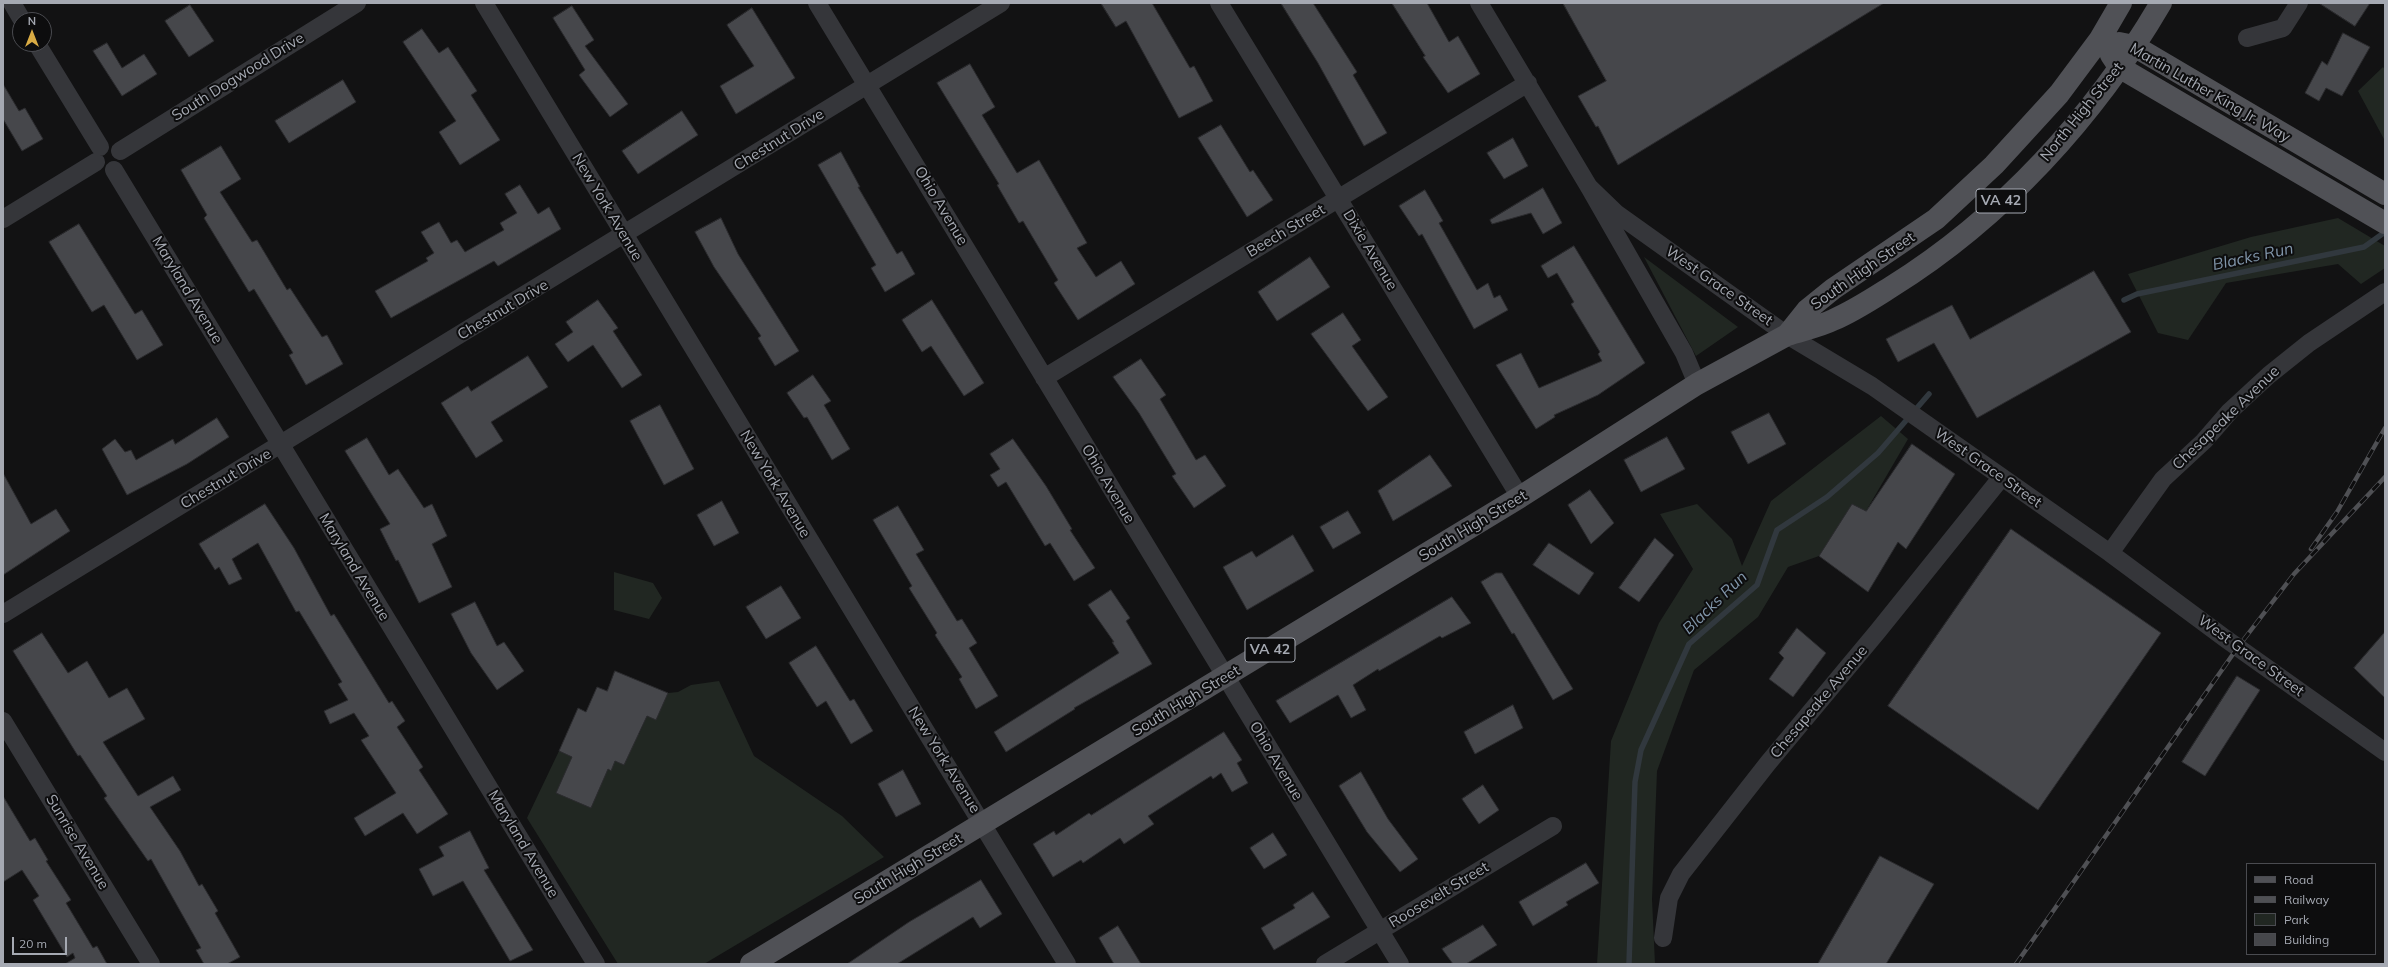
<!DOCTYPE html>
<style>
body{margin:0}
#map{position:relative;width:2388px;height:967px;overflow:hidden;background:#121213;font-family:Mulish,sans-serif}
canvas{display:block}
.frame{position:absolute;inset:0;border:4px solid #a5a9b2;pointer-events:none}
.legend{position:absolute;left:2246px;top:863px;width:130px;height:92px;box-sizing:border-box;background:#0d0d0e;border:1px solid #4a4b50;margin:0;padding:5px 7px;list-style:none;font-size:12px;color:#a5a9b2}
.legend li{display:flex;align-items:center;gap:8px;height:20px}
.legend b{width:20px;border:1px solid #4a4b50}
.north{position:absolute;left:12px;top:12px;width:40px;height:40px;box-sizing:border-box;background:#0d0d0e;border:1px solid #4a4b50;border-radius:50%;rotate:0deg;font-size:11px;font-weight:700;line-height:16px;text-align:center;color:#a5a9b2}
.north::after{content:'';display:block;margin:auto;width:14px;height:18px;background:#d9ab44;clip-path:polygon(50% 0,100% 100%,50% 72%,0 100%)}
.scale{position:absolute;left:12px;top:937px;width:55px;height:18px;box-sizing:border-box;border:2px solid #a5a9b2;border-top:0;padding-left:5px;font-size:12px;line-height:14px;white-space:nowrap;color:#a5a9b2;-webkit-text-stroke:3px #0d0d0e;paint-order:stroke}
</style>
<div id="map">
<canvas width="2388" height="967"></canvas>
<div class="frame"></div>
<ul class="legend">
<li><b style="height:5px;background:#505156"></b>Road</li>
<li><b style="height:5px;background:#4f5054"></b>Railway</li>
<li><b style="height:11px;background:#212722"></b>Park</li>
<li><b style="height:11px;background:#46474b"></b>Building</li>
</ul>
<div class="north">N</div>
<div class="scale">20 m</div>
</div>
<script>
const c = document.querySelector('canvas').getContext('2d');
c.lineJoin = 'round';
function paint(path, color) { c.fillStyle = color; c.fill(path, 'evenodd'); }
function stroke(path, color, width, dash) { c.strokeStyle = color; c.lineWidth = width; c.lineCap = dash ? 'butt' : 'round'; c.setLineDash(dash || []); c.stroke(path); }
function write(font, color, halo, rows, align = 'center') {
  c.font = font + ' Mulish,sans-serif'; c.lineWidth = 4; c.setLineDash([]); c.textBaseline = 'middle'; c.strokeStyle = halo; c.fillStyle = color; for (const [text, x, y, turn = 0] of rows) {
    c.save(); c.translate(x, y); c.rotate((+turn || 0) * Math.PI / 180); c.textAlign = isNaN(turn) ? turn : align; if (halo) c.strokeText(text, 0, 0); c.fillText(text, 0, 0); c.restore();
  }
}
paint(new Path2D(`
 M2383,67L2385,70V141L2358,91Z
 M2338,218L2385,246V268L2361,284L2338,264L2226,283L2188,340L2158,333L2128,274L2251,237Z
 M1644,257L1738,327L1696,356Z
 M1881,416L1908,439L1866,511L1852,504L1819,556L1788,567L1758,617L1694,670L1657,771L1652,899L1655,964H1597L1611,741L1659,623L1693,569L1660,514L1697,504L1732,539L1742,566L1771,501Z
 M614,572L653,583L662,598L649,619L614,610Z
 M719,681L754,756L842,816L884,857L704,964H618L527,818L559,751L572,757L556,793L591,808L608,769L610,771L615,761L624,765L635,740L627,729L639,734L647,716L656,720L668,693L678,692L691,685Z`), '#212722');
stroke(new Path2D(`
 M2124,300L2137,294L2364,247L2385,232
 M1629,964L1635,782L1641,750L1689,644L1757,585L1777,530L1827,497L1878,453L1929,394`), '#31383e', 5.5);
const building = new Path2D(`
 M1101,3H1152L1190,68L1194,66L1213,101L1179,118L1126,21L1116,27Z
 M1281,3H1313L1357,72L1353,75L1387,133L1364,146L1318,63Z
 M1392,3H1427L1449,42L1458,36L1480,74L1448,93L1423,57L1425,56Z
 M1563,3H1884L1618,165L1598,126L1596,127L1578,96L1606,81Z
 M2319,3H2370L2355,26Z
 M190,5L214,41L189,57L165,21Z
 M572,6L594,40L585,46L628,104L610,117L579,75L585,70L553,18Z
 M752,8L795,78L736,114L720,86L754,66L727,25Z
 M422,29L439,53L448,47L477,91L471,95L500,140L460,165L439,132L456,121L403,42Z
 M2343,33L2370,47L2342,96L2326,88L2319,101L2305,93L2322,61L2327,65Z
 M107,43L122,68L144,54L157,74L122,96L93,51Z
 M970,64L995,107L982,115L1017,173L1039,160L1087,243L1077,248L1096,277L1121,261L1135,284L1078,320L1054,283L1058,280L1023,221L1019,223L997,185L999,184L937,83Z
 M343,80L356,102L289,143L275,121Z
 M3,84L19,111L25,108L43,139L22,151L3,119Z
 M682,111L698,135L638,174L622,151Z
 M1221,125L1250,172L1253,170L1273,200L1247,217L1198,138Z
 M1513,138L1528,166L1504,179L1487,153Z
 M221,146L241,179L220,192L252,242L257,240L287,290L290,288L322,337L327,335L343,364L306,385L289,355L293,353L254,289L249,292L204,218L207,215L181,170Z
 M841,152L860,187H858L897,254L902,251L915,274L885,292L871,268L876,265L818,165Z
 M520,185L538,214L549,207L561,229L498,266L494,261L391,318L375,291L428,261L426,258L434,253L421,232L439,222L451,243L457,240L465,252L504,230L500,223L517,213L505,194Z
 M1543,188L1562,223L1543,234L1531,213L1492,224L1490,220Z
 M1425,190L1443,221L1439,223L1477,290L1488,283L1494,298L1500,295L1508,310L1474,329L1422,234L1419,236L1399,206Z
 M721,218L738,254L799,351L775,366L758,338L761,336L714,267L695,232Z
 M79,224L135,314L142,310L163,345L137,360L104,305L92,312L49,242Z
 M1574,246L1645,363L1598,395L1554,415L1555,417L1536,429L1496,365L1521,353L1539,388L1602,361L1598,354L1600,352L1571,304L1574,302L1557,273L1548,278L1541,266Z
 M1310,257L1330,287L1277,321L1258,292Z
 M2094,271L2131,332L1977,418L1934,343L1898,362L1886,339L1952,305L1970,339Z
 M598,300L618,328L613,331L642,375L622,388L593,345L568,362L555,344L573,332L566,322Z
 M932,300L984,383L964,396L931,346L922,352L902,320Z
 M1343,313L1361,340L1352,346L1388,397L1368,411L1311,334Z
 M528,356L548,387L491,422L503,441L476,458L441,403L468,386L471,391Z
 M1141,359L1166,395L1160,399L1196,460L1205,455L1226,486L1194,508L1172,476L1176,474L1139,413L1113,377Z
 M813,375L831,401L824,405L850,449L832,460L807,417L804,418L787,393Z
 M660,405L694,469L664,485L630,421Z
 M1769,413L1786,444L1748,464L1731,432Z
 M217,418L229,437L187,464L127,495L102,449L115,439L125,452L131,450L136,460L173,439L175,444Z
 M1667,437L1685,469L1641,492L1624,460Z
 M367,438L389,475L398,469L424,508L432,504L447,536L432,544L452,587L419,603L398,560L396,561L380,529L390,524L345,451Z
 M1013,439L1046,486L1072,529L1070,530L1095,568L1074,581L1050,543L1045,546L1006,482L998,487L990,475L1000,469L990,454Z
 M1912,444L1955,474L1906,549L1898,542L1868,592L1819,556L1852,504L1866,511Z
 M1430,455L1452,486L1393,521L1378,491Z
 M3,473L31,524L56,509L70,531L3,575Z
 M1590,490L1614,523L1591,544L1568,505Z
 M722,501L739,533L714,546L697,515Z
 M265,504L294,548L331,616L334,614L389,703L392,701L405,721L397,727L423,767L419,770L448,814L417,834L403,813L365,836L354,818L396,793L361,740L369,736L354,713L330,724L324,711L348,700L338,684L342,682L299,611L296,612L258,543L232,559L242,579L229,585L219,567L215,570L199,544Z
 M898,506L924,550L916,554L957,621L962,619L977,643L969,648L998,696L976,709L959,679L962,677L935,635L937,633L909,588L912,586L873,520Z
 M1348,511L1361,533L1333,549L1320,527Z
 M2011,529L2161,633L2038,810L1888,706Z
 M1293,535L1314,571L1247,610L1223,567L1252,551L1256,557Z
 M1655,538L1674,555L1639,602L1619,588Z
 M1549,543L1594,573L1579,595L1533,565Z
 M1496,573H1502L1573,689L1553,700L1514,633L1512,634L1481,582Z
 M781,586L801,618L766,639L746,607Z
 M1111,590L1130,618L1126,621L1152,664L1074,708L1075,709L1006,752L994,732L1119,653L1112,642H1114L1088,605Z
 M1452,597L1471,623L1442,638L1440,636L1379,671L1378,669L1353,685L1366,710L1351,718L1338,695L1290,723L1276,701Z
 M475,602L497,646L504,642L524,671L497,690L471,653L451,614Z
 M1797,628L1826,653L1793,697L1769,679L1784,658L1779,653Z
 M2385,632V698L2354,668Z
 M42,633L68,673L87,661L109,698L127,688L145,719L103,742L138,796L173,776L181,790L150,807L180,851L199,886L202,884L218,911L215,913L240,957L227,964H204L196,950L201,948L151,859L148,861L104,798L107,796L80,755L78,756L13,651Z
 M816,646L850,701L854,699L873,731L851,744L826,701L817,707L789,663Z
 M615,671L668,693L656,720L647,716L624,765L615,761L611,771L608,769L591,808L556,793L572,757L559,751L578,708L586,712L597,687L607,691Z
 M2237,676L2260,690L2205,776L2182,762Z
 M1513,705L1523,728L1475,754L1464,732Z
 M1224,732L1242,760L1237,763L1248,783L1232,792L1221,773L1213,779L1211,776L1148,816L1154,824L1124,844L1120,838L1083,863L1081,860L1053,877L1033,844L1054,831L1056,835L1089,813L1091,815Z
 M903,770L921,804L896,817L878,784Z
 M1361,772L1388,819L1418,859L1400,872L1367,832L1339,786Z
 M1483,785L1499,810L1479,824L1462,799Z
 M3,796L30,841L35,838L48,860L46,861L71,900L66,903L93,948L97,946L107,964H65L75,958L73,953L67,957L33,900L39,896L22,870L3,882Z
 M470,831L489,868L484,870L533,950L510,961L463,881L433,896L419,869L444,856L439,847Z
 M1273,833L1287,855L1264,869L1250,848Z
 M1880,856L1934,884L1886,964H1818Z
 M1586,863L1599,883L1566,902L1568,905L1533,926L1519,902Z
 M981,880L1002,914L980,928L973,917L897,964H847L909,922Z
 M1313,892L1330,917L1274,950L1261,928L1295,908L1293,905Z
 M1483,925L1497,945L1466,964H1453L1442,949Z
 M1118,926L1141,964H1114L1099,938Z`);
paint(building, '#46474b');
stroke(building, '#2c2c2f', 1);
stroke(new Path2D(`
 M12,3L22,20
 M484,3L1067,964
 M817,3L1400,964
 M1219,3L1520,497
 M1479,3L1589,187L1684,353L1697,384
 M2247,38L2283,28L2299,3
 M37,44L100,147
 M120,151L357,3
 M114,170L596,964
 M1589,187L1616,213L1787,335L1872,386L2110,553L2226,639L2385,752
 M3,219L96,162
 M1044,378L1528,83
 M2110,553L2163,479L2204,441L2230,411L2269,375L2309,343L2385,292
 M3,614L1001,3
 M3,721L151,964
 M1663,938L1669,898L1681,874L1768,763L1878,631L2001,478
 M1325,964L1553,826`), '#35363a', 18);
stroke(new Path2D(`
 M2119,43L2134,46L2385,194
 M2111,55L2119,67L2385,223
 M1787,335C1802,330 1819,327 1833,320C1854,311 1872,299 1891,287C2002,218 2095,116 2161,3
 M751,964L1520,497L1697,384L1787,335L1807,310L1833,289L1936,219L1994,165L2059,94L2100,39L2121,3`), '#505156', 22);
const rail = new Path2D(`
 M2311,549L2337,512L2385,428
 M2016,964L2238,647L2294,574L2385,477`);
stroke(rail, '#4f5054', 4.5);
stroke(rail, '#0d0d0e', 3, [9]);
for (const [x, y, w] of [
 [2001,201,50],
 [1270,650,50]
]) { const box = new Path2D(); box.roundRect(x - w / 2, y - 12, w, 24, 3); c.fillStyle = '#0d0d0e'; c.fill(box); stroke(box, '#a5a9b2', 1); }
write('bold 14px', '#a5a9b2', null, [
 ["VA 42",2001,201],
 ["VA 42",1270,650]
]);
write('15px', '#a5a9b2', '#0d0d0e', [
 ["South Dogwood Drive",238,77,-32],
 ["Martin Luther King Jr. Way",2210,93,30],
 ["North High Street",2082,112,-51],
 ["Chestnut Drive",779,140,-32],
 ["Ohio Avenue",941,206,59],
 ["New York Avenue",607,207,59],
 ["Beech Street",1286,231,-31],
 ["Dixie Avenue",1370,250,59],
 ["South High Street",1863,271,-35],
 ["West Grace Street",1719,286,35],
 ["Maryland Avenue",187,290,59],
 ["Chestnut Drive",503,310,-31],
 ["Chesapeake Avenue",2226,418,-44],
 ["West Grace Street",1988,468,35],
 ["Chestnut Drive",226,479,-31],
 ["New York Avenue",775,484,59],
 ["Ohio Avenue",1108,484,59],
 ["South High Street",1473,526,-31],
 ["Maryland Avenue",354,567,59],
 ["West Grace Street",2251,656,36],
 ["South High Street",1186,701,-31],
 ["Chesapeake Avenue",1819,702,-50],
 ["New York Avenue",944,760,58],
 ["Ohio Avenue",1276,761,59],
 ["Sunrise Avenue",77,842,59],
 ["Maryland Avenue",523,844,59],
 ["South High Street",908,869,-31],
 ["Roosevelt Street",1439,895,-31]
]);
write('italic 16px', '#8095a9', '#0d0d0e', [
 ["Blacks Run",2253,257,-12],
 ["Blacks Run",1715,603,-44]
]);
</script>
